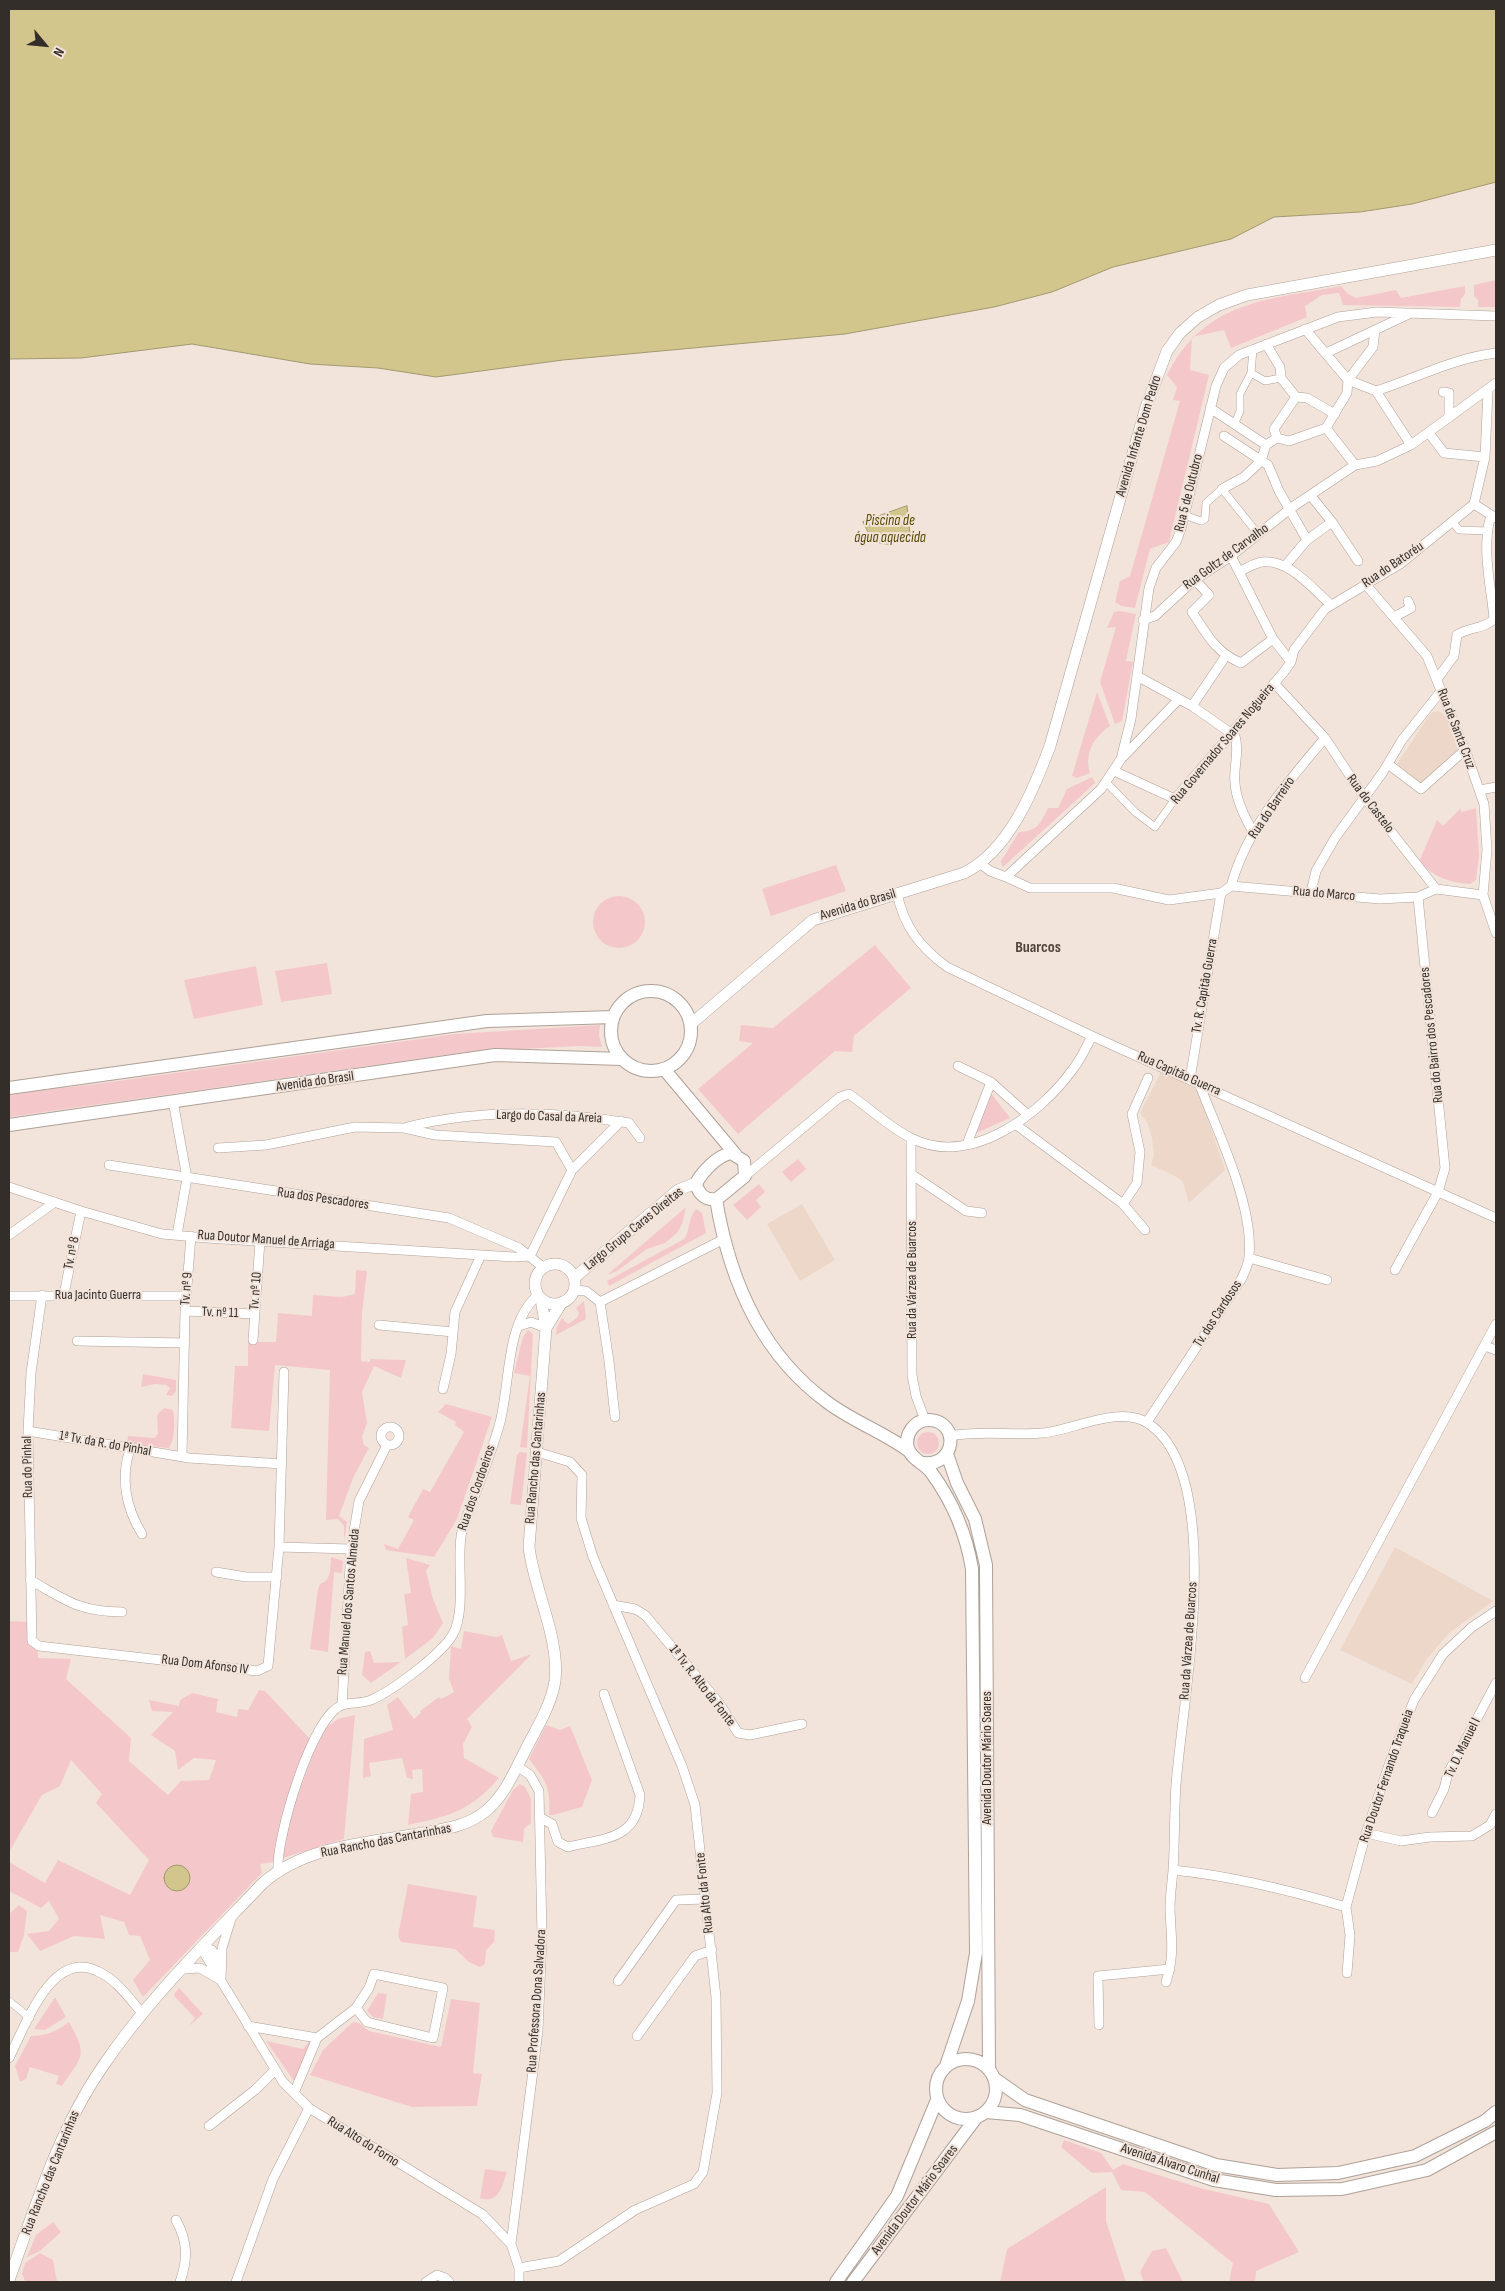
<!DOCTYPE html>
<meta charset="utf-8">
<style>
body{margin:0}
#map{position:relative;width:1505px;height:2291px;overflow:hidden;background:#f3e4db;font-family:"Sofia Sans Condensed",sans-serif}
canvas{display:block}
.frame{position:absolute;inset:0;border:10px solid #332e2a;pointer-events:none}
.north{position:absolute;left:20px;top:20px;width:50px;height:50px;-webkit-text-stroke:4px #f3e4db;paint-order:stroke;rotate:118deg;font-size:14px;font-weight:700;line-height:20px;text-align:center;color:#332e2a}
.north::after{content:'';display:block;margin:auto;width:18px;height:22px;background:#332e2a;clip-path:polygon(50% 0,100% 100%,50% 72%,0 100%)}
</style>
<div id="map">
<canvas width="1505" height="2291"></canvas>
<div class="frame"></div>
<div class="north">N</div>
</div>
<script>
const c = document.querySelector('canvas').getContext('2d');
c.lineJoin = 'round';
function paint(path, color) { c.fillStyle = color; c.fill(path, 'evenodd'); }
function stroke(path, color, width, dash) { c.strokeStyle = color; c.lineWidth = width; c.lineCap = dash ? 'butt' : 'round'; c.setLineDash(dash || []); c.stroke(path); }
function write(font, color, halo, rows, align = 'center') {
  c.font = font + ' "Sofia Sans Condensed",sans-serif'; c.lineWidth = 4; c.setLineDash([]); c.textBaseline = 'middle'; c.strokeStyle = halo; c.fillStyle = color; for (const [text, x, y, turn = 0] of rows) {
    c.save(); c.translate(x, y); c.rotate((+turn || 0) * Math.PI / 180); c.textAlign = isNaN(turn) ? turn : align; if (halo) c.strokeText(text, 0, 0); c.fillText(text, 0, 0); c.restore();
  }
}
paint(new Path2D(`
 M1438,711L1446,716L1459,753L1423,785L1397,764L1429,716L1433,712Z
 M1161,1072L1198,1090L1225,1170L1189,1203L1183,1182L1177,1177L1151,1165L1154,1155L1152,1138L1147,1122L1140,1113Z
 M802,1204L835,1260L800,1281L767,1224Z
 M1395,1547L1493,1601L1448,1634L1426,1660L1412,1684L1340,1650Z`), '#ecd7c9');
paint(new Path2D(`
 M1496,280V307H1478V300L1474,296V285Z
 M1341,286L1348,294L1356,298L1396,290L1401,298L1465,286V294L1461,299L1460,307L1343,305L1339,293L1322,295L1305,306L1307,317L1231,348L1224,330L1192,337L1190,370L1209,375L1169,542L1150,549L1135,608L1121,606L1115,602L1120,581L1130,576L1180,401L1173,400L1177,387L1167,375C1205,300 1267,300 1341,286Z
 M1120,611L1136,614L1126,661L1133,662L1122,721L1115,724L1100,682L1116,627L1107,628L1114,612Z
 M1097,692L1110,726C1094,737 1084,753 1090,773L1077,778L1072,776Z
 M1092,777L1095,783L1003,867L1002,866L1001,861L1019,832C1038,831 1040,824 1048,808H1058L1067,789Z
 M1476,808L1479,855L1476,880L1470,884C1449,883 1433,876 1419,862L1437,820L1443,826L1460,809L1462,812Z
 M836,865L846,891L771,916L762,889Z
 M593 922a26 26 0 1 1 52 0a26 26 0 1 1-52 0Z
 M875,945L911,988L854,1036L852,1052L835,1051L738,1134L698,1089L753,1043L739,1041L741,1025L773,1028Z
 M327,963L332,994L281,1002L275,971Z
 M256,966L263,1005L194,1019L184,980Z
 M600,1025L599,1035L602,1047L579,1046L467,1052L9,1117V1094L96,1084L455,1034Z
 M991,1093L1010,1118L974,1134Z
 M798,1159L806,1169L791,1182L782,1172Z
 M759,1184L765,1192L756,1200L761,1207L747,1220L733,1205Z
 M686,1207L682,1224L677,1233L665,1243L647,1249L617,1271L607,1275Z
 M696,1209L702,1213L706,1233L609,1286L607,1281L684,1239C691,1230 687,1219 696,1209Z
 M356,1270L367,1271L362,1313L361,1361L370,1362V1359L406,1360L401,1378L374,1366L362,1392L367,1423L362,1437L364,1445L369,1448L353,1478L339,1516L347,1522L344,1541V1526L338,1519L326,1520L330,1370L275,1365L269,1431L231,1428L235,1366H248V1342H276L278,1313L312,1316L313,1295L342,1297L355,1294Z
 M584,1301L586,1319L556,1335L557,1327L562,1318L568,1324L577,1318L579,1313L576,1308Z
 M528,1330L533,1334L527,1448L520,1447L530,1376L514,1373L523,1337Z
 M143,1374L176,1380V1391L172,1396L166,1395L170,1388L166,1385L155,1384L141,1387Z
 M446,1404L492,1417L457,1519L434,1557L386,1550L384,1544L398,1549L414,1520L408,1517L423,1489L430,1492L464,1432L455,1425L456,1422L438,1412Z
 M164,1408L173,1410C175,1421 175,1439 169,1448L127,1444L128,1436L155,1438L158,1434L157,1415Z
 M917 1443a11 11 0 1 1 22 0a11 11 0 1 1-22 0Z
 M520,1452L527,1453L521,1505L510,1504L517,1455Z
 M331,1557L343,1561L342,1573L334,1572L328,1652L310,1649L318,1589L320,1584C332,1580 330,1568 331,1557Z
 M406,1558L430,1565L426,1571L433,1599L443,1623L433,1638L405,1659L402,1627L408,1625L404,1594L411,1593Z
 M9,1621L28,1622L29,1644L38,1649V1658L71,1659L66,1679L131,1738L129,1761L168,1795L181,1781L209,1780L216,1760L194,1758L178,1770L175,1751L151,1735L173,1712L152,1711L149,1700L179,1706L180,1700L192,1693L218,1699L216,1712L237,1717L238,1709L248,1710L259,1690L265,1691L311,1740L290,1795L274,1862L260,1864L262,1873L143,1997L133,1980L150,1960L140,1936L129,1935L124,1922L100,1915L105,1939L74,1936L40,1951L27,1934L49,1931L59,1919L49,1901L41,1908L9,1891V1862L45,1883L58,1860L130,1895L149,1860L96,1803L102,1794L71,1760L60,1786L42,1795L9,1852ZM176,1866L186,1870L189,1881L172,1890L166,1884L164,1876L172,1867Z
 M464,1631L496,1637L502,1635L511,1661L532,1654L467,1719L472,1727L463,1744L464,1758L499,1778C470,1811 450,1816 408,1825L411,1794L423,1792L422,1769L412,1770L413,1779L407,1778L402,1758L369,1763L371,1776L363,1778L364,1739L393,1730L387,1705L398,1697L414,1719L421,1713L420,1711L439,1697L441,1699L454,1692L449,1679L451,1646L461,1649Z
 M370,1651L374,1663L401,1662L371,1683L362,1675L365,1652Z
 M355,1715L344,1839L283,1858L289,1820L316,1745L325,1728L338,1719Z
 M546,1725L560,1730L570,1726L592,1780L582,1807L553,1815H549C551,1787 546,1781 529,1759Z
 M520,1784L525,1787L531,1799V1823L524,1829L523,1842L493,1837L491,1831L513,1790Z
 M408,1884L477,1896L473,1927L495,1930L494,1942L486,1950L485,1964L480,1967L469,1962L455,1949L401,1942L398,1936Z
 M19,1905L27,1911L24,1935L18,1952H9V1914Z
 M179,1988L203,2014L189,2026L195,2018L175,1997L174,1994Z
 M378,1993L387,1994L383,2019L373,2017L367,2011Z
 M55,1997L66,2017L45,2030L34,2029Z
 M451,1999L480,2003L473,2073L482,2074L477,2106L412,2107L310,2075L323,2050L353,2022L359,2023L369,2031L441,2047Z
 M69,2022C88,2056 83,2055 62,2086L56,2084L59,2076L30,2067L26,2079L20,2082L15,2066L31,2036C46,2036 57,2031 69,2022Z
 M266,2041L303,2049L309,2042H312L294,2081Z
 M1064,2140L1101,2153L1113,2170L1123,2164L1200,2188L1269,2204L1299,2252L1256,2271L1255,2282H1229L1233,2263L1145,2192L1121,2190L1112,2172L1092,2173L1061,2147Z
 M485,2169L507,2172C502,2187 499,2204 480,2198Z
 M1106,2187V2221L1126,2282H1000L1007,2249Z
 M53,2222L61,2232L40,2251L27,2257L36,2235Z
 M1166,2248L1183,2282H1144L1140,2272L1152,2251Z
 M40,2253L53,2260L57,2282L25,2281L22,2274L25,2263Z`), '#f4c8ca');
const water = new Path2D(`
 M9,9H1496V182L1412,204L1360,212L1274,217L1231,239L1113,267L1052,292L994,307L845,334L563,360L436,377L378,368L310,364L192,344L81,358L9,359Z
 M907,506L910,533C896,545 889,547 872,540L863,522Z
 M164 1878a13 13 0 1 1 26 0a13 13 0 1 1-26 0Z`);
paint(water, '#d2c68d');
stroke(water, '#a2986f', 1);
const pedestrian = new Path2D(`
 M1251,373L1265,381L1281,378
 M1235,423L1240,411V394L1251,373L1253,349
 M1184,515L1201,521L1205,519L1206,503L1222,489L1258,534
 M1452,521L1459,530L1488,531
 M1106,782L1135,812L1155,827L1175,799
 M9,2001L30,2018`);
const minor = new Path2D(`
 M1305,329L1348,380L1373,347L1375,330L1409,314
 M1266,344L1280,367L1281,378L1296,397
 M1326,353L1375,330
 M1376,391C1416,378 1454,358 1496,353
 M1376,391L1411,445
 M1443,392L1449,393V418
 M1296,397L1307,398L1335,414
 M1210,408L1266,445
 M1326,428L1355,465
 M1429,433L1444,453L1485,457
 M1224,436L1268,465L1279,491L1307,540
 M1277,438L1274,429L1296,397
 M1261,461L1266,445L1277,438L1289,441L1326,428L1347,393L1348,380L1376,391
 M1222,489L1244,477L1261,461
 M1311,496L1332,522L1358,561
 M1474,504L1496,518
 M1231,556L1273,639L1291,662
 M1285,566L1307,540L1332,522
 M1240,571C1247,568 1255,563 1262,562C1288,558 1313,589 1330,604
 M1195,580L1209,595L1192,612C1207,634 1215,652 1241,663L1273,639
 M1367,586L1427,656L1467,755L1484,804L1487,850L1483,895L1496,933
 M1394,617L1411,608L1408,601
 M1143,620L1155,616L1193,581L1231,556L1291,508L1355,465L1377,461L1411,445L1496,383
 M1137,676L1192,706L1235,736C1240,752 1233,768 1235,783C1236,800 1245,818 1253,832
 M1437,679L1454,656L1457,635C1468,627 1485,629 1494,619C1491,585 1481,548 1491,515
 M1274,683L1325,738L1364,797L1436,889L1483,895
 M1192,706L1225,657
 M1123,757L1178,700
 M1388,764L1421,789L1465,750
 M1114,771L1175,799L1283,673L1291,662L1294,650L1325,609L1400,564L1474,504L1485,457L1488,391
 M1480,790L1496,787
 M980,863L990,871L1006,877L1101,789L1121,759L1131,719L1149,588L1156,568L1176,542L1181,529L1216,386L1224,368L1239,355L1338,317L1377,312L1496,316
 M1006,877L1030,888H1113L1169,900L1221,893L1231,886
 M1231,886L1380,899L1418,897
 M1231,886C1247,828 1287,783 1325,738
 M1311,892L1316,871L1335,838L1383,772L1402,740L1441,691
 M897,893C904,927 920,947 947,967L1092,1036L1496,1218
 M958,1066L991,1082L1028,1115
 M1190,1079L1221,893
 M173,1101L187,1178L177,1235
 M1015,1124L1123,1204L1145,1230
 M407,1127C479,1109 556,1111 629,1123L640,1138
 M911,1138L912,1375L916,1396L925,1420
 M967,1144L991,1082
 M218,1148L266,1145L355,1127L404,1128L435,1135L556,1142L572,1170
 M109,1165L449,1218L519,1248L544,1268
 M911,1174L966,1211L982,1213
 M745,1176L840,1097L849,1094C869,1108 889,1127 911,1138C970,1168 1040,1115 1073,1069C1081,1059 1086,1047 1092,1036
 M9,1187L81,1211L162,1234L207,1238L514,1257L530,1256
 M1123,1204L1137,1183L1140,1152L1132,1114L1148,1078
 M9,1235L55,1202
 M530,1256L572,1170L621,1121
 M1249,1258L1327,1280
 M1395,1270L1438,1192L1445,1168L1418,897L1436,889
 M574,1290L586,1291L600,1302L609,1361L615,1417
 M64,1294L81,1211
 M42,1295L31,1373L28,1431L32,1641L39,1646L257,1671L268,1666L279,1547L284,1372
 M9,1296H186
 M600,1302L724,1239
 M185,1311L255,1314
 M379,1325L453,1332
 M519,1326L531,1322L546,1328
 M253,1340L260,1241
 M77,1341L185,1343
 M1485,1346L1496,1350
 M443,1389L451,1354L455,1312L481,1255
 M1147,1422L1242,1278C1245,1271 1249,1263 1249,1256C1254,1205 1217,1131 1199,1083
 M381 1436a9 9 0 1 1 18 0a9 9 0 1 1-18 0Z
 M28,1431L189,1458L282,1464
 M950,1436C982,1430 1012,1436 1043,1433C1074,1430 1121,1404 1149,1424C1227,1477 1182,1702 1176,1785C1174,1813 1175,1842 1173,1870C1172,1883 1170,1896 1170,1909C1171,1938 1175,1954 1166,1982
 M130,1449C120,1478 126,1508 142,1534
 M182,1457L185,1311L191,1236
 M279,1547L351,1549
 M216,1572L246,1577H277
 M30,1580C66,1600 79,1612 122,1612
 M613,1605L635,1609L645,1615L719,1703L738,1733L750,1735L802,1724
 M1305,1678L1496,1324
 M342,1705L351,1549L359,1501L387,1445
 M1432,1813L1444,1789L1448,1773L1496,1683
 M541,1818L552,1824L558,1842L568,1847C604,1838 638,1840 640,1795L604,1694
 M1366,1833L1401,1841L1430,1837L1472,1836L1490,1825L1496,1814
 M278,1870C276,1839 311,1717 342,1705C351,1702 362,1704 371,1700C392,1691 442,1654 453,1634C466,1612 457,1563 461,1537C462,1527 467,1517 470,1508C480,1481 491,1454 499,1426C511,1386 504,1324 538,1295
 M1173,1870C1233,1876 1289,1890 1346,1907
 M203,1947L212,1950L220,1964
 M201,1948L283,2082L309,2108L482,2214L511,2244L519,2268V2282
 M183,1969L200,1968L219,1979
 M1347,1973L1350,1935L1346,1907L1366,1833L1390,1762L1414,1700L1443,1654L1472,1627L1496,1611
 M221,1980L222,1948L231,1919
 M618,1981L676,1900L706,1899
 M1099,2025L1098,1976L1170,1969
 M248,2026L317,2038
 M637,2036L695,1956L712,1950
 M9,2058C25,2027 51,1949 97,1971C116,1979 129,1998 142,2013
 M294,2093L317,2038L356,2008L369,1988L374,1974L443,1988L433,2038L367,2022L356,2008
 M209,2126L255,2090L275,2070
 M176,2220C188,2242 188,2259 180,2282
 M511,2244L538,2031L542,1936L539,1791L530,1775L517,1766
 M519,2268L559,2261L635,2210L694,2184L703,2172L717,2093L716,1997L695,1805L682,1766L593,1557L581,1518L582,1475L570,1462L537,1452
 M236,2282L273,2179L309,2108
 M426,2282L437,2275L445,2278L449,2282`);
const tertiary = new Path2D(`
 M691,1024L813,920L964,873C1009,851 1034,789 1050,746L1146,407L1167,351L1180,333L1198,317L1219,305L1247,295L1496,250
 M535 1284a20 20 0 1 1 40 0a20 20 0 1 1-40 0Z
 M574,1278L678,1190L696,1183
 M546,1328L562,1302
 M9,2280C35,2208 58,2132 101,2069C146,2001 206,1943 262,1884C305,1845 368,1843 423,1833C445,1829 468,1826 486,1811C505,1795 514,1772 525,1751C536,1729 551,1706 555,1681C560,1638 534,1590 529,1547L546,1328L541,1299`);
const secondary = new Path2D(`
 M611 1031a40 40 0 1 1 80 0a40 40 0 1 1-80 0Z
 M664,1069L736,1155
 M9,1088L487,1021L613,1017
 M9,1125L495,1055L622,1059
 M731,1153L744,1161L745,1176L717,1199C706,1201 698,1194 696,1183C703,1171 717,1156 731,1153Z
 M716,1199C729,1279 760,1353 827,1402C852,1421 883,1432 909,1451
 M947,1454L957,1483L975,1519L986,1565L989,2069
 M924,1463C956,1466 960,1422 930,1420C915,1419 904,1434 908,1448C911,1459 924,1463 931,1472C953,1502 966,1532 972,1569L976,1953L968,2001L946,2066
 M936 2089a30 30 0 1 1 60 0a30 30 0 1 1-60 0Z
 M995,2079L1025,2100L1216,2165L1277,2175L1338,2173L1415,2156L1485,2121L1496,2112
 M986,2112L1020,2115L1214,2180L1276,2190L1342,2189L1427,2170L1496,2132
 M836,2282L897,2196L937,2100
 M853,2282L976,2118`);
stroke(pedestrian, '#aea198', 8);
stroke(minor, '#aea198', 10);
stroke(tertiary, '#aea198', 12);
stroke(secondary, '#aea198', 14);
stroke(pedestrian, '#fff', 7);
stroke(minor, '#fff', 9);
stroke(tertiary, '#fff', 11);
stroke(secondary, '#fff', 12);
write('14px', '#332e2a', '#f3e4db', [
 ["Avenida Infante Dom Pedro",1139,436,-73],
 ["Rua 5 de Outubro",1189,493,-76],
 ["Rua Goltz de Carvalho",1226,557,-36],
 ["Rua do Batoréu",1393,565,-34],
 ["Rua de Santa Cruz",1456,729,69],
 ["Rua Governador Soares Nogueira",1223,744,-50],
 ["Rua do Castelo",1370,804,53],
 ["Rua do Barreiro",1272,808,-56],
 ["Rua do Marco",1324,894,5],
 ["Avenida do Brasil",858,905,-17],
 ["Tv. R. Capitão Guerra",1205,986,-80],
 ["Rua do Bairro dos Pescadores",1432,1035,-96],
 ["Rua Capitão Guerra",1179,1074,24],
 ["Avenida do Brasil",315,1082,-8],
 ["Largo do Casal da Areia",549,1117,2],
 ["Rua dos Pescadores",323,1199,8],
 ["Largo Grupo Caras Direitas",634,1229,-39],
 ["Rua Doutor Manuel de Arriaga",266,1240,4],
 ["Tv. nº 8",72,1253,-79],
 ["Rua da Várzea de Buarcos",912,1280,-90],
 ["Tv. nº 9",187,1289,-86],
 ["Tv. nº 10",256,1291,-86],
 ["Rua Jacinto Guerra",98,1295],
 ["Tv. nº 11",220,1313,2],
 ["Tv. dos Cardosos",1218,1314,-57],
 ["1ª Tv. da R. do Pinhal",105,1444,10],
 ["Rua Rancho das Cantarinhas",536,1458,-85],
 ["Rua do Pinhal",28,1467,-91],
 ["Rua dos Cordoeiros",477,1488,-71],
 ["Rua Manuel dos Santos Almeida",349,1602,-85],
 ["Rua da Várzea de Buarcos",1189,1641,-86],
 ["Rua Dom Afonso IV",205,1665,7],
 ["1ª Tv. R. Alto da Fonte",702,1686,52],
 ["Tv. D. Manuel I",1463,1748,-64],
 ["Avenida Doutor Mário Soares",987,1758,-90],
 ["Rua Doutor Fernando Traqueia",1387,1776,-71],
 ["Rua Rancho das Cantarinhas",386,1841,-11],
 ["Rua Alto da Fonte",705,1893,-96],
 ["Rua Professora Dona Salvadora",537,2001,-86],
 ["Rua Alto do Forno",363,2142,32],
 ["Avenida Álvaro Cunhal",1170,2164,18],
 ["Rua Rancho das Cantarinhas",51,2173,-68],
 ["Avenida Doutor Mário Soares",915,2200,-53]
]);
write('italic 15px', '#564800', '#f3e4db', [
 ["Piscina de",890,521],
 ["água aquecida",890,538]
]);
write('bold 16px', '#50453d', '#f3e4db', [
 ["Buarcos",1038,948]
]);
</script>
